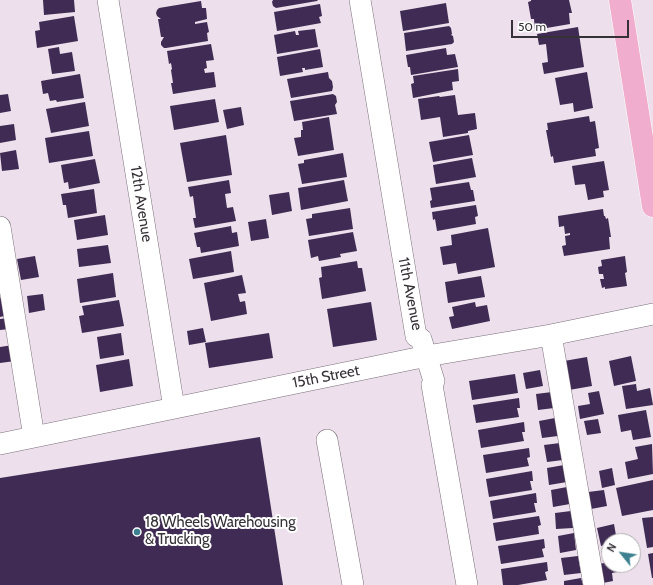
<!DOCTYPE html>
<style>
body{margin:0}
#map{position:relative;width:653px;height:585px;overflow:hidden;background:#ede0ec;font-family:Cabin,sans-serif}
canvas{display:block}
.north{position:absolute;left:601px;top:533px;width:40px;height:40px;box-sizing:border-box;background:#fff;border:1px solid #afadaf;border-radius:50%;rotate:300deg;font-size:11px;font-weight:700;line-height:16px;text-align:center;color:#363136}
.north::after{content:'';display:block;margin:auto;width:14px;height:18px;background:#3d8190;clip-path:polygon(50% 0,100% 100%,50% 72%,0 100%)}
.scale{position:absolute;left:511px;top:20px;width:118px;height:18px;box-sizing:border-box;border:2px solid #363136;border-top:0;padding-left:5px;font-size:12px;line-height:14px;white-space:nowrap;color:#363136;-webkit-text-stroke:3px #fff;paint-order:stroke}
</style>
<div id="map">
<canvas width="653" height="585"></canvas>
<div class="north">N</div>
<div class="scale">50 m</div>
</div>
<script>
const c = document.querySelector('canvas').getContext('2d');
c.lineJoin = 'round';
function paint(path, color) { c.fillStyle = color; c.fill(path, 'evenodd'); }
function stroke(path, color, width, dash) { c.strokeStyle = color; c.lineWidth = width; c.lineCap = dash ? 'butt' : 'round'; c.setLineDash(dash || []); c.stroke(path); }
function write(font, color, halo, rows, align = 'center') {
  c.font = font + ' Cabin,sans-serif'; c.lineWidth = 4; c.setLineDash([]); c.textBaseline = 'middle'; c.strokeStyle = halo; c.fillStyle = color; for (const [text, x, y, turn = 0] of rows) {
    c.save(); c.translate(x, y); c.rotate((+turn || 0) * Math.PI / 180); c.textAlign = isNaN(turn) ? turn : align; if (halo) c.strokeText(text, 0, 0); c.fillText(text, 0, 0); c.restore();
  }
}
paint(new Path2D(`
 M43,0H74L75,12L44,15Z
 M273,0H318L317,1L276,8L273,6L272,2Z
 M531,0H569L572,13H569L570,24L535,30L534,19H531L528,2L531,1Z
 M201,1L202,8H206L207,19L195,22V24L207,22L209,32L207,33L208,41L166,48H164L161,45V42L164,37H161L158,19H161L157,16L156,13L157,10L159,8Z
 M446,3L449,23L403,31L400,11Z
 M320,4L322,16L319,17L321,23L277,31L274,12Z
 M74,16L78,41L37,48L35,31L40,30L39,22Z
 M449,26L451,28L452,34L451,35L453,36L454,42L452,44L406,51L404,33Z
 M578,27L584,67L544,74L542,63L548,62L546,44L539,45L537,34Z
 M315,29L318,47L277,54L274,35L295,31L296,35H299L298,31Z
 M211,44L214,60L206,61L207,68L204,69L205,73L214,72L216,87L173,94L171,83H173L171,70L172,69L171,63L169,64L167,51Z
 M59,47L60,54L72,52L75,71L52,74L48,49Z
 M446,48L447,55L455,54L458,67L411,75L410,67H408L406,55Z
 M320,49L323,67L305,70V68H302L303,72L280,76L277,57Z
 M458,69L459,81L452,82L453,90L413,98L411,84L414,83L413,76Z
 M328,72L329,78L332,81L333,87L332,91L291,98L287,79Z
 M587,72L593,108L574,112L573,103L560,105L555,78Z
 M80,74L84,98L57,102L56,100L50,101L48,93L43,94L41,81Z
 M8,94L11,111L0,113V95Z
 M333,94L336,96L337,102L335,105L337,114L294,121L290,101Z
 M455,95L458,115L475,113L477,129L468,131V133L443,137L440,117L421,120L418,99L439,96L440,97Z
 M215,99L219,122L174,130L170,106Z
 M85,102L89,126L51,133L46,109Z
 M241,107L244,125L227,129L223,110Z
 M589,116L590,122L595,121L599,148L595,149L596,156L554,163L553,156L551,157L546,130H548L547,123Z
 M329,117L334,150L298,156L294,138L301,137V130H303L302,122Z
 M14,124L16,140L0,143V126Z
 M89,131L93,156L49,163L45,138Z
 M226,135L232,175L187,182L180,143Z
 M469,135L473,155L433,162L429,142Z
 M16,150L19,169L2,171L0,153Z
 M343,153L347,177L302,184L298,164L304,163V160Z
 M472,158L476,177L436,184L433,165Z
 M95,159L100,183L69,189L68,182L64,183L61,165Z
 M604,161L609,190L603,191L604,197L588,200L585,184L575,185L572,166Z
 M229,180L231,193L225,194L227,208L233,207L236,221L195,228L193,218H196L193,196L190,197L188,187Z
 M344,180L348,201L301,210L298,188Z
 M469,182L471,190H473L475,201L431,208L430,201L432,200L430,188Z
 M94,189L97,213L68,218L66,205H63L61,194Z
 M289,192L292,211L272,215L269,195Z
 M476,205L478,216L475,217L476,224L437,231L435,219L433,220L432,212Z
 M350,208L353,229L309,236L306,219L312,218V214Z
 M603,209L604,216H605L606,219L608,218L611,237H609L610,249L564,256L562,246L566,245L565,236L570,235V233L565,234L564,226L559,227L558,216Z
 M105,215L108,235L77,240L74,220Z
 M266,219L269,238L251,241L248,222Z
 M231,226L232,233L237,232L239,246L201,253L200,247H197L194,233Z
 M488,228L495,267L458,274L456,263L443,265L440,247L452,245L451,235Z
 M353,232L357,251L340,254L341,257L319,261L318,256L311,258L308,240Z
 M108,245L111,263L79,267L77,249Z
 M231,251L234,272L193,279L189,259Z
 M35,256L39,277L21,280L17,259Z
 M625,256L627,272L625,273L627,286L605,289V287L602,288L600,279H604L603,274H599L598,267L602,266L601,260Z
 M357,261L358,268H362L366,291L322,299L319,278L322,277L321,267Z
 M113,273L116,297L80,303L77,279Z
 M242,275L246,293L238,294L240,302L245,301L247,314L211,321L204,283Z
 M481,276L485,297L448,303L445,282Z
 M43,294L45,310L29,313L27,296Z
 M7,297L9,315L0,317V298Z
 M119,300L124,326L82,333L79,316L84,315L82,306Z
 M371,302L377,340L333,347L327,309Z
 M475,302L476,307L487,305L490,321L452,329L449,317L454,316L452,307Z
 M8,318L9,329L0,330V319Z
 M203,328L206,342L189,345L187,331Z
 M121,333L124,355L100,359L97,337Z
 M269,333L273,358L209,368L205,343Z
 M13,345L15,361L0,363V347Z
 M631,356L636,381L614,386L609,361Z
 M587,357L592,386L569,390L564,361Z
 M129,359L133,386L100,392L96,365Z
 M540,370L543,386L526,389L523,373Z
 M515,374L518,393L472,400L469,381Z
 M636,384L637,391L650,388L653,405L626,409L622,386Z
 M599,391L604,414L580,419L578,406L590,404L588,393Z
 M552,392L554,408L538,410L536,394Z
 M519,398L520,408H517L519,417L476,423L473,405Z
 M646,410L651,437L633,440L631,430L621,432L618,415Z
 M555,418L558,436L542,438L539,421Z
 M598,419L601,433L587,435L584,421Z
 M524,422L525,432H522L524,441L481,448L478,430Z
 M260,437L283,585H0V478Z
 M560,443L563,460L547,462L544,445Z
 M652,444L653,474L628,479L625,462L638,459L635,447Z
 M529,448L530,457L527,458L529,466L486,473L483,455Z
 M564,465L567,482L549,485L547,468Z
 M612,468L615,485L602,488L599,471Z
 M532,471L533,481H530L532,490L489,497L486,479Z
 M653,480V510L622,516L616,488Z
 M567,487L570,504L553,507L551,490Z
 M604,490L607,506L591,509L588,492Z
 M536,493L537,503H534L536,512L493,519L490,501Z
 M571,511L573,528L556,529L555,513Z
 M539,516L541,525L538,526L539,534L496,541L493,523Z
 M653,517V547L647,548L642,518Z
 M614,524L617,541H609V544L601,546L597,528Z
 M574,533L576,550L560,553L558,536Z
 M544,539L545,548L542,549L544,557L501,564L498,546Z
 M653,553V578H652L648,554Z
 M578,556L581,573L564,575L561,558Z
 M547,562L548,571L545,572L547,580L518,585H503L501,569Z
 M609,562V565H616L617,572L612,573L613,581L603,583L599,564Z
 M581,578L583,585H564V581Z`), '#3f2b53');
const minor = new Path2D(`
 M108,0L174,408
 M360,0L416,336L421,339L434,381L432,385L467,585
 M0,227L34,437
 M551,335L594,585
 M327,440L353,585
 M0,444L427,356L551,335L653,314`);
const major = new Path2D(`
 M620,0L653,206`);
stroke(minor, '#7b707a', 22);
stroke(major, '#fff', 23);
stroke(minor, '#fff', 21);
stroke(major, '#f0adcd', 22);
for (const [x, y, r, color] of [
 [137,532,4,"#3d8190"]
]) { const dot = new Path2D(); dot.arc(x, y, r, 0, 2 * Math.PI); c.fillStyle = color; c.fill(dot); stroke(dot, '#fff', 1.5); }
write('15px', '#363136', '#fff', [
 ["12th Avenue",141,204,81],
 ["11th Avenue",410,294,79],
 ["15th Street",326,377,-11]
]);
write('15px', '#363136', '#fff', [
 ["18 Wheels Warehousing",145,523],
 ["& Trucking",145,540]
], 'left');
</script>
